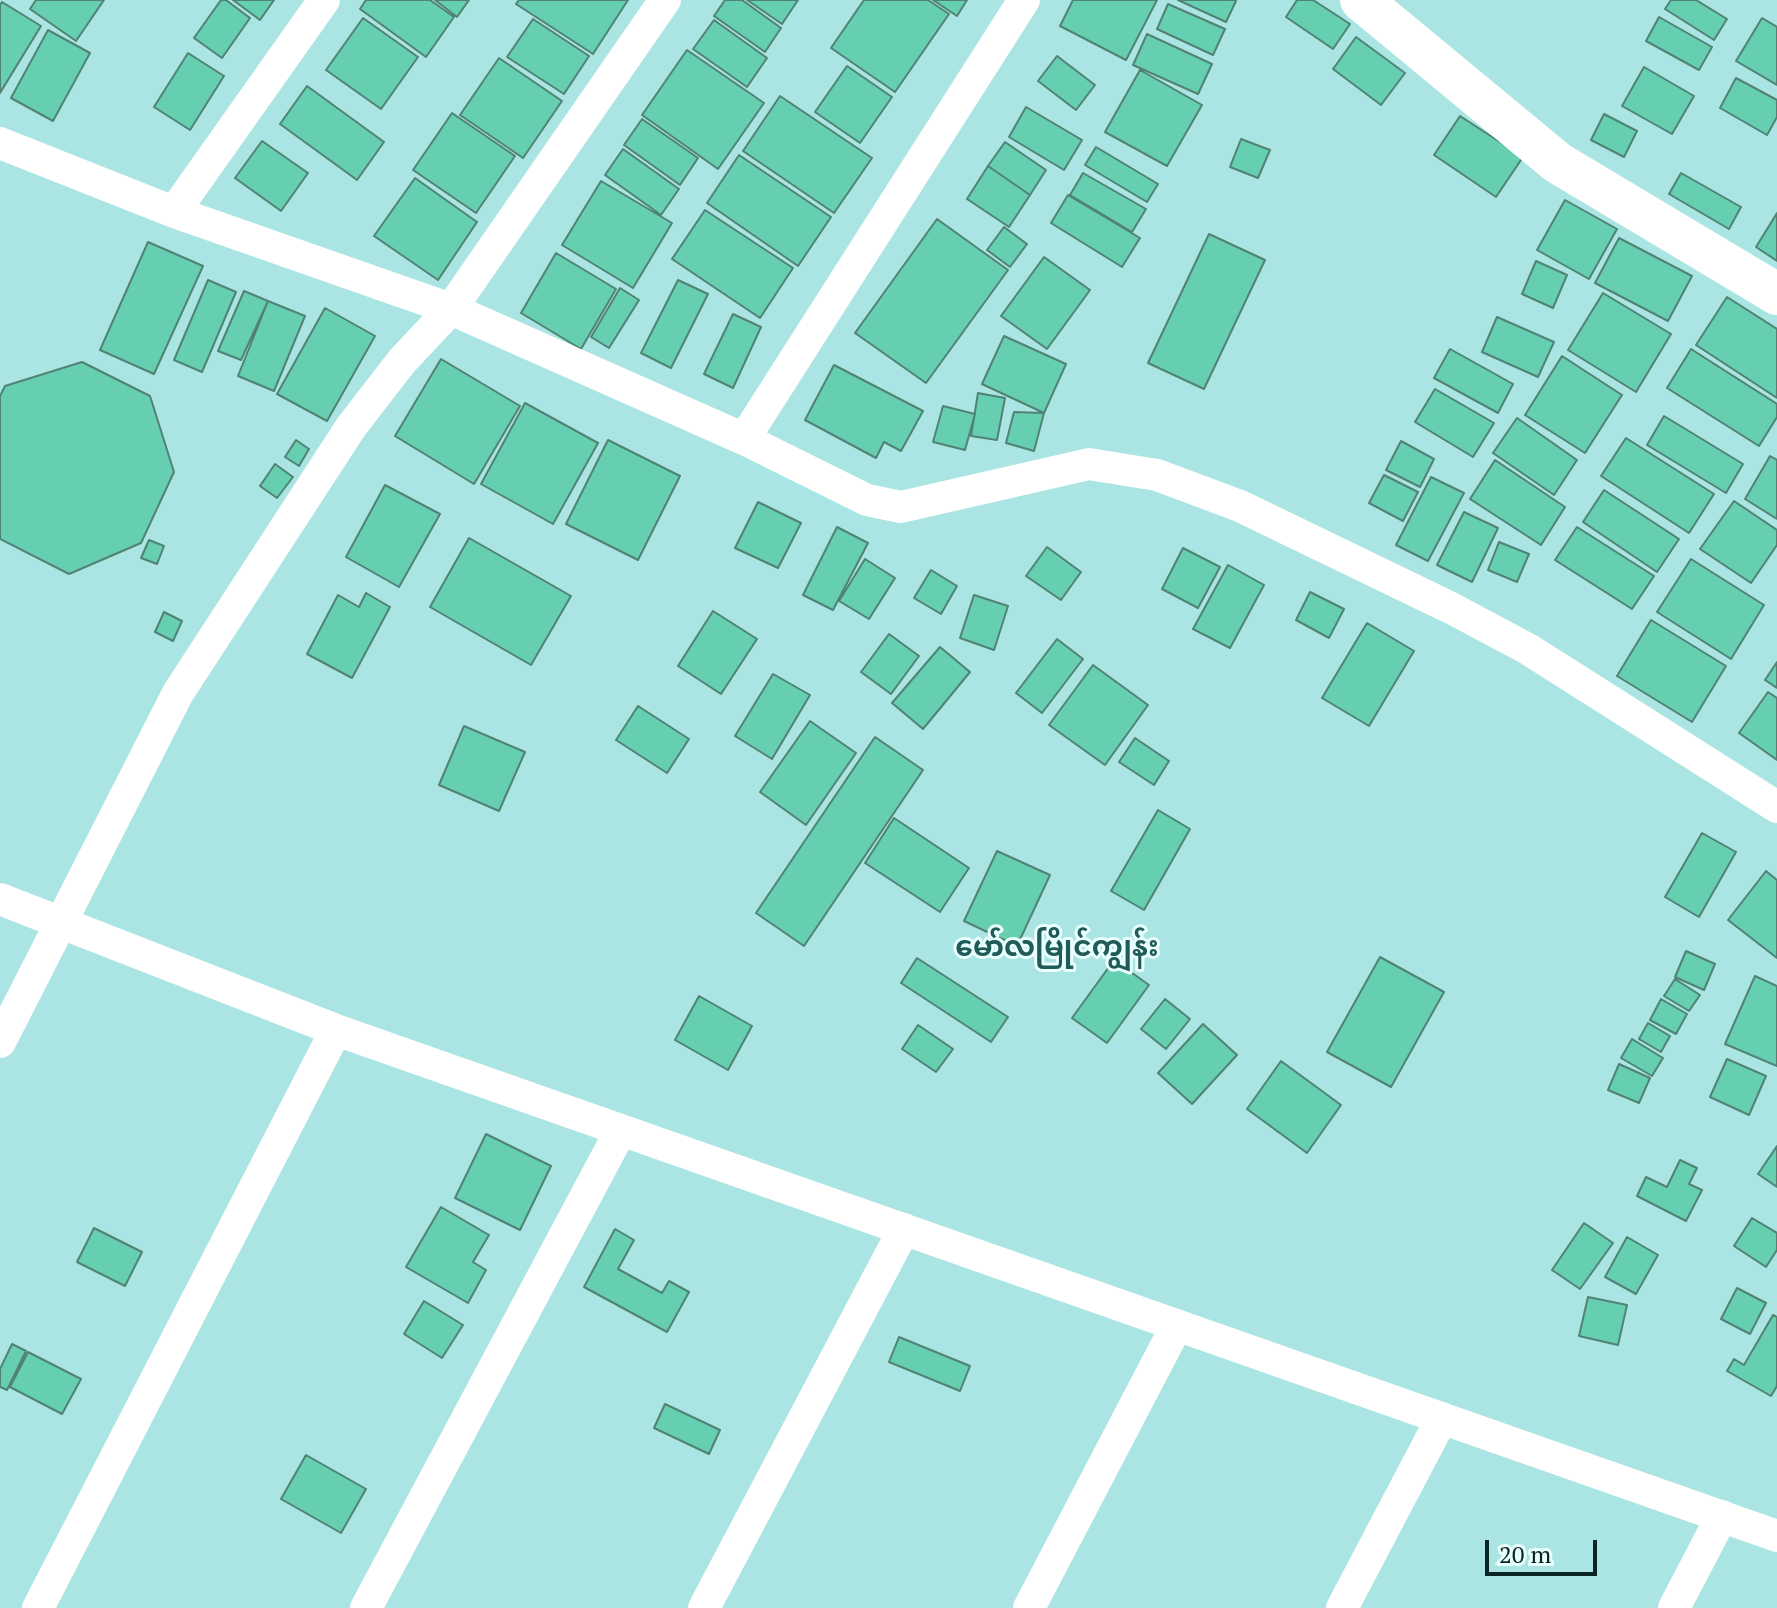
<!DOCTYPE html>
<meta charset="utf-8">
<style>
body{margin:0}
#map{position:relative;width:1777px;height:1608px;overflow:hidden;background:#aae5e3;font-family:"PT Serif",serif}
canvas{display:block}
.scale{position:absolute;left:1485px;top:1540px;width:112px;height:36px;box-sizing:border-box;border:4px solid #0c2424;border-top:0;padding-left:10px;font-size:24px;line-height:28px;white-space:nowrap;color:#0c2424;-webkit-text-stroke:6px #e8fffe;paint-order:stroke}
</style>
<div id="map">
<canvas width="1777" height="1608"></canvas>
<div class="scale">20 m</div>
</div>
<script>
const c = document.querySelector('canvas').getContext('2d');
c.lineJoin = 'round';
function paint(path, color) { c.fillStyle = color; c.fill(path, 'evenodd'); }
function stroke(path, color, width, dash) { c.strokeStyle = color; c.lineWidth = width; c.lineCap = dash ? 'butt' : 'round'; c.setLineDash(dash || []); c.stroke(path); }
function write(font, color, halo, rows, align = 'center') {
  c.font = font + ' "PT Serif","Noto Sans Myanmar",serif'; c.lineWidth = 6; c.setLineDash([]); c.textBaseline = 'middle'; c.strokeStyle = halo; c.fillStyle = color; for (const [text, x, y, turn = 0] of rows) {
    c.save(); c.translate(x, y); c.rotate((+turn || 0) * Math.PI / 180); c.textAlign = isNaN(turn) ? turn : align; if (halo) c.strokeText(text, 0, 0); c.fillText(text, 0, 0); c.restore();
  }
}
const building = new Path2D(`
 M36,0H104L76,41L30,9Z
 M221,0H226L250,18L222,58L194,38Z
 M233,0H274L260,20Z
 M366,0H430L454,17L426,57L360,9Z
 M435,0H469L457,17Z
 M519,0H628L593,54L516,4Z
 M725,0H742L781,28L765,52L714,16Z
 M747,0H798L782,24Z
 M864,0H928L949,14L895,92L831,48Z
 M933,0H967L957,16Z
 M1073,0H1157L1126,60L1060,26Z
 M1178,0H1234L1236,1L1226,22Z
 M1297,0H1313L1350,24L1333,49L1286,17Z
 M1671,0H1696L1727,19L1714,40L1665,9Z
 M2,2L41,26L0,93V5Z
 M1168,4L1225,29L1213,55L1157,29Z
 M1659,17L1712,47L1699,70L1646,41Z
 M363,18L418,57L381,109L326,70Z
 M1762,18L1777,27V85L1736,61Z
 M533,19L589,56L564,94L507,57Z
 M714,20L767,58L747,87L693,49Z
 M48,30L90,53L53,121L11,98Z
 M1147,34L1212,64L1198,94L1133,65Z
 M1356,37L1405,73L1381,105L1333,69Z
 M687,50L764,103L718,169L642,115Z
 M188,53L224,76L190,130L154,107Z
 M1057,56L1095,85L1076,110L1038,81Z
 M499,58L562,101L523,158L460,115Z
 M847,66L892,97L860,143L815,112Z
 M1644,67L1694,96L1672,134L1622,106Z
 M1140,70L1202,105L1167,166L1105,132Z
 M1736,78L1777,100V117L1767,135L1720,108Z
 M307,86L384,142L357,180L280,124Z
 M780,96L872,158L834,213L743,151Z
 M1026,107L1082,140L1064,170L1009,137Z
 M452,113L515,156L476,213L413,170Z
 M1604,114L1637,131L1624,157L1591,140Z
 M1460,116L1523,157L1496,197L1434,155Z
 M642,119L698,158L680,185L624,145Z
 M1241,139L1270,150L1258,178L1230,167Z
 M262,141L308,173L281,211L235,178Z
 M1005,142L1046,170L1030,195L988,166Z
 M1096,147L1158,184L1147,202L1085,165Z
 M623,149L679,189L661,215L605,175Z
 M739,155L831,217L798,266L707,203Z
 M988,166L1030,195L1009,227L967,199Z
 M1083,173L1146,209L1132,232L1070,195Z
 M1681,173L1741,207L1729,229L1669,194Z
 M415,178L477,222L438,280L374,236Z
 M601,181L672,223L633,288L562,245Z
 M1068,195L1140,238L1122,267L1051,223Z
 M1565,200L1617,229L1589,279L1537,250Z
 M705,210L793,268L760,318L672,259Z
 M1777,213V261L1756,247Z
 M937,219L1008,270L926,383L855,333Z
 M1004,227L1027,244L1010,267L987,250Z
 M1209,234L1265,260L1204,389L1148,363Z
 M1619,238L1692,276L1668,321L1595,283Z
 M148,242L203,266L154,374L100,350Z
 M556,253L616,289L581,349L521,313Z
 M1044,257L1090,290L1047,349L1001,316Z
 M1536,261L1567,275L1553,308L1522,294Z
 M208,280L236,292L202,372L174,360Z
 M678,280L708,294L671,368L641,353Z
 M620,288L639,300L609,348L591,337Z
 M244,291L268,301L241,360L218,351Z
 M1603,293L1671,334L1636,392L1568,350Z
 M1727,297L1777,329V398L1696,345Z
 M268,301L305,316L274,391L238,376Z
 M325,308L375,336L327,421L277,394Z
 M733,314L761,327L733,388L704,374Z
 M1497,317L1554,342L1538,377L1482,352Z
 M1004,336L1066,364L1044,413L982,384Z
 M1450,349L1513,384L1498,413L1434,378Z
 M1691,349L1777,404V417L1759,446L1667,388Z
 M1562,356L1622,395L1585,453L1525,415Z
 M441,359L520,406L474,484L395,436Z
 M82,362L150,396L174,472L141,543L69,574L0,539V396L5,386Z
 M834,365L923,411L901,451L884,442L876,458L805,420Z
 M1435,389L1494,423L1473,457L1415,422Z
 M978,393L1005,398L997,440L971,436Z
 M525,403L598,443L553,524L481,484Z
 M943,406L975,414L965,450L933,442Z
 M1014,412L1044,413L1034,451L1006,443Z
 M1664,416L1743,464L1726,493L1647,445Z
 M1517,418L1577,460L1554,495L1493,453Z
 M1626,438L1714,494L1689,533L1601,476Z
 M296,440L309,449L299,466L285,457Z
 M608,440L680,476L638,560L566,524Z
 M1401,441L1434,459L1420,487L1386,470Z
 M1770,456L1777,460V519L1745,499Z
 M1495,460L1565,507L1541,545L1470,499Z
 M275,464L293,477L277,498L260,486Z
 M1384,475L1418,492L1403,521L1369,503Z
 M1431,477L1464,493L1428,561L1396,545Z
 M385,485L440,514L399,587L346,557Z
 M1604,490L1679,539L1657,572L1583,522Z
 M1734,501L1777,530V545L1751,583L1700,549Z
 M758,502L801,523L778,568L735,548Z
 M1464,512L1498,528L1472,582L1437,565Z
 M837,527L868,543L833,610L803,595Z
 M1577,527L1654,576L1632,609L1555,560Z
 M469,538L571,596L531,665L430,607Z
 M149,540L164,546L157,564L141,558Z
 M1499,542L1529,554L1517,582L1488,570Z
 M1047,547L1081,572L1061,600L1026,576Z
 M1183,548L1220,567L1198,608L1162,589Z
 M865,559L895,578L869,619L839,601Z
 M1691,559L1764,605L1731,659L1657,612Z
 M1228,565L1264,585L1230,648L1193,629Z
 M931,570L957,586L941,614L914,598Z
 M1310,592L1344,609L1329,638L1296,620Z
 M366,593L390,607L352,678L307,654L338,595L359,607Z
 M974,595L1008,606L994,650L960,638Z
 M713,611L757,639L721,694L678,666Z
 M164,612L182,621L173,641L155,632Z
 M1651,620L1726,666L1692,722L1617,676Z
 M1367,623L1414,651L1369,726L1322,698Z
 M889,634L919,656L891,694L861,672Z
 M1057,639L1083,659L1042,713L1016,693Z
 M940,647L970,672L923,729L892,703Z
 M1777,662V688L1765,680Z
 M1093,665L1148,705L1105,765L1049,725Z
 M773,674L810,695L772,759L735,736Z
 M1768,692L1777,698V760L1739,733Z
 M638,706L689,739L667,773L616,740Z
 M810,721L856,753L806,825L760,792Z
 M464,726L525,752L499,811L439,785Z
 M875,737L923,770L804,946L756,913Z
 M1135,738L1169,761L1154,785L1119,762Z
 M1158,810L1190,829L1144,910L1111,891Z
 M894,818L969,868L940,912L865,863Z
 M1702,833L1736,852L1699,917L1665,897Z
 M997,851L1050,875L1017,946L964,921Z
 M1766,871L1777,880V958L1728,920Z
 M1686,951L1715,964L1704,990L1675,977Z
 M1380,957L1444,992L1391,1087L1327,1052Z
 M917,958L1008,1017L991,1042L901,983Z
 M1114,960L1149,985L1107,1043L1072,1018Z
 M1755,976L1777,986V1066L1725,1044Z
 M1675,979L1700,995L1689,1011L1664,996Z
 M699,996L752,1026L728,1070L675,1040Z
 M1165,999L1190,1019L1166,1049L1141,1029Z
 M1661,999L1687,1014L1676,1034L1650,1020Z
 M1648,1023L1670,1036L1661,1052L1639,1039Z
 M1203,1024L1237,1055L1192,1104L1158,1073Z
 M918,1025L953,1049L936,1072L902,1049Z
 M1632,1039L1663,1058L1652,1076L1621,1058Z
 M1727,1059L1766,1076L1749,1115L1710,1097Z
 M1281,1061L1341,1105L1307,1153L1247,1109Z
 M1619,1064L1650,1078L1639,1103L1608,1090Z
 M486,1134L551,1166L520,1230L455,1198Z
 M1777,1146V1187L1758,1174Z
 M1680,1160L1697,1168L1689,1184L1702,1190L1686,1221L1637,1196L1646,1177L1667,1187Z
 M441,1207L489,1235L473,1262L486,1270L468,1303L406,1267Z
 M1752,1218L1777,1233V1250L1766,1267L1734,1246Z
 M1584,1223L1613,1243L1580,1289L1552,1270Z
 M94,1228L142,1252L125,1286L77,1262Z
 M615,1229L634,1240L618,1269L662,1293L669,1281L689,1292L667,1332L584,1287Z
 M1627,1237L1658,1255L1636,1294L1605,1277Z
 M1737,1288L1766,1303L1750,1334L1721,1319Z
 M1588,1297L1627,1305L1618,1345L1579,1336Z
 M424,1301L463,1325L442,1358L404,1334Z
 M1773,1315L1777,1317V1386L1771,1396L1727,1371L1734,1359L1744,1365Z
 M899,1337L970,1366L960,1391L889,1362Z
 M12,1344L26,1351L7,1390L0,1387V1369Z
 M28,1352L81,1379L62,1414L10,1387Z
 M665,1404L720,1430L709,1454L654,1428Z
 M306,1455L366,1489L341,1533L281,1499Z`);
paint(building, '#66ceb1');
stroke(building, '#508374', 2);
stroke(new Path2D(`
 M0,143L174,212L451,309L744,439L867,500L901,507L1089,464L1157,475L1240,506L1453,609L1528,649L1777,807
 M174,212L324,0
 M744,439L1024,0
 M0,899L336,1030L1777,1536
 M0,1042L178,693L351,427L402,361L451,309L665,0
 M38,1608L336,1030
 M366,1608L621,1130
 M704,1608L904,1229
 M1029,1608L1177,1325
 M1342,1608L1442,1418
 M1674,1608L1722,1516`), '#fff', 32);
stroke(new Path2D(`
 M1361,0L1558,163L1777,294`), '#fff', 42);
write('bold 28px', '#205a59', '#e8fffe', [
 ["မော်လမြိုင်ကျွန်း",1057,948]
]);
</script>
